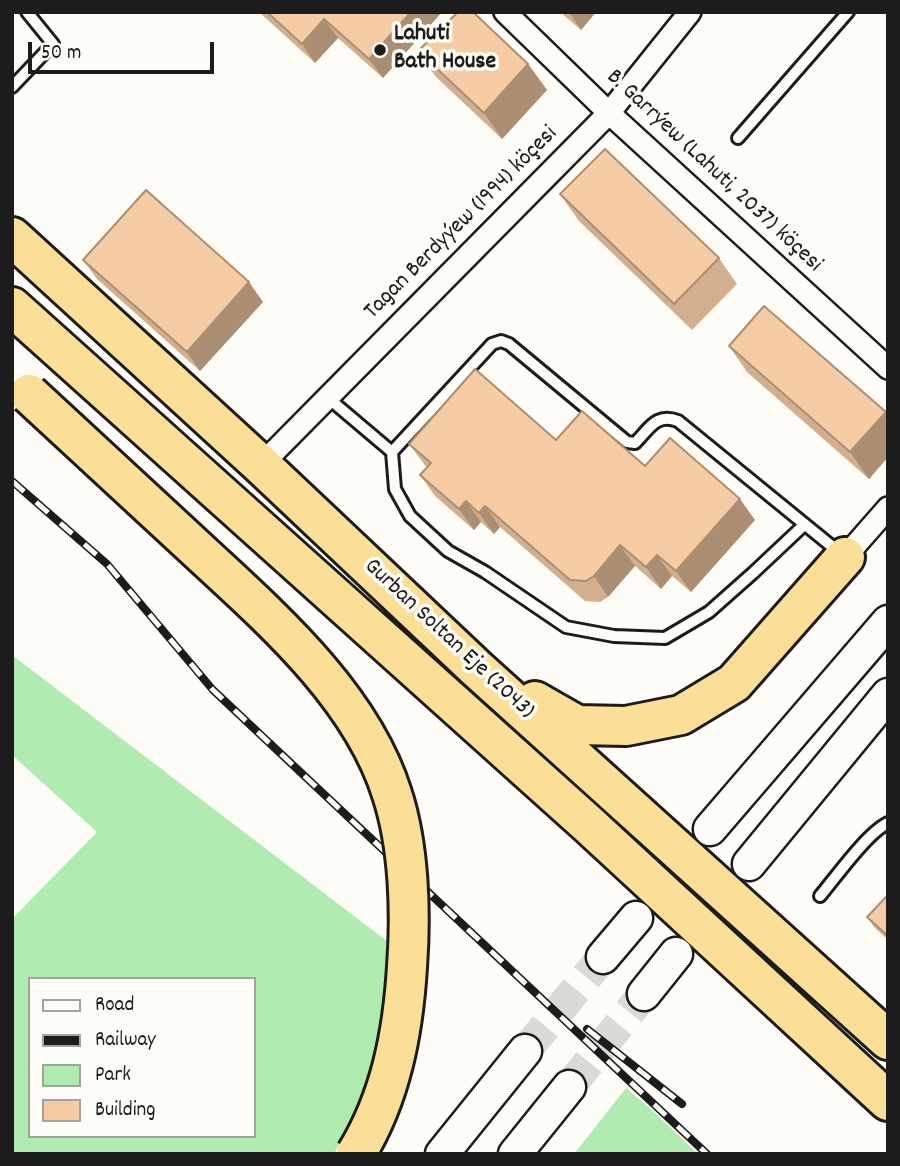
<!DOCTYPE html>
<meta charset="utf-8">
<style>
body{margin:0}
#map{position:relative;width:900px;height:1166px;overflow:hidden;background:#fdfcf7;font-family:Dekko,sans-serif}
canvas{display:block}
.frame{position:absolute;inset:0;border:14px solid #1c1c1c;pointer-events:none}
.legend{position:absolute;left:28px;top:977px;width:228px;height:161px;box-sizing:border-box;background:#fdfcf7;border:2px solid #a3a29f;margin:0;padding:9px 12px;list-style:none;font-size:21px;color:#1c1c1c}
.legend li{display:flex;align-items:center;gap:14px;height:35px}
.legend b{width:35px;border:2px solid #a3a29f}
.scale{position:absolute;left:28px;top:42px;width:186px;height:32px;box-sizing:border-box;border:4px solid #1c1c1c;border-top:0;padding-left:9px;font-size:21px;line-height:24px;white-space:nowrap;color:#1c1c1c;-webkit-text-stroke:5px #fdfcf7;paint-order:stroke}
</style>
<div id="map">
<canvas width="900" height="1166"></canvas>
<div class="frame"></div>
<ul class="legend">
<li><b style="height:9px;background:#fdfcf7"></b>Road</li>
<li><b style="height:9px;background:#1c1c1c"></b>Railway</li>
<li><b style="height:19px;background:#b0ebb0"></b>Park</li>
<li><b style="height:19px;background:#f5cca4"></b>Building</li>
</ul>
<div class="scale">50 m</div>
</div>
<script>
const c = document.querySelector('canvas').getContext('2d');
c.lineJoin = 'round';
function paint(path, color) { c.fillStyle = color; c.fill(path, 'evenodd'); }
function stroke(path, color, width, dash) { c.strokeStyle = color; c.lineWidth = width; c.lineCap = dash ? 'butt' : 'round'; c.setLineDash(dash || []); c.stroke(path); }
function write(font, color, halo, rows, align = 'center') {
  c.font = font + ' Dekko,sans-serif'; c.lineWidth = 7; c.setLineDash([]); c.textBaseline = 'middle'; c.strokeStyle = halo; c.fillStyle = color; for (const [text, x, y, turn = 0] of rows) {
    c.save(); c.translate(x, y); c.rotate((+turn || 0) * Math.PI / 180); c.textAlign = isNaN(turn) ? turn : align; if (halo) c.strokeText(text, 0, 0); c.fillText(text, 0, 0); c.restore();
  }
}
paint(new Path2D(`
 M12,655L396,948L389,1015L363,1100L334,1154H12V919L97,832L12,755ZM30,979H254V1136H30Z
 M626,1088L654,1112L698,1154H574Z`), '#b0ebb0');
stroke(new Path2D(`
 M525,1051L603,957
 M569,1087L644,994`), '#dbdad6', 32, [32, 16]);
const lane = new Path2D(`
 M12,87L53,44L27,12
 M738,138L848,12
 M327,397L392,452L492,344L501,341L509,344L627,442L635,443C650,428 656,413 678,421L840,553
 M392,452L395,489L410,516L448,551L485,572L566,627L614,636L665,638L709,612L753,573L804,525
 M820,896C836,877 867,833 888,823`);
const street = new Path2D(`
 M505,12L609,113L888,368
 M261,465L609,113L690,12
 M845,557L888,508`);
const secondary = new Path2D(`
 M710,829L888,622
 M749,864L888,695
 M603,957L636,918
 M644,994L676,954
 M442,1154L525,1051
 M515,1154L569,1087`);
const highway = new Path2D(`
 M12,237L261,465L476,668L888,1040
 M12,307L588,824L888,1101
 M535,701L577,725L626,726L681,715L734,683L845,557`);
stroke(lane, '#1c1c1c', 16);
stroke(street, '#1c1c1c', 26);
stroke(secondary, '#1c1c1c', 37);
stroke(highway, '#1c1c1c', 44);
stroke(lane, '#fdfcf7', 10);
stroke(street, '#fdfcf7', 21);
stroke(secondary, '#fdfcf7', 32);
stroke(highway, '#fbdf96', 38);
const rail = new Path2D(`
 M12,481L107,564L213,690L707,1154
 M587,1029L682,1104`);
stroke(rail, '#1c1c1c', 8);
stroke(rail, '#fdfcf7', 5, [16]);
const highwayBridge = new Path2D(`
 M29,394C82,443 135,492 188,541C264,612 360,692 392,794C409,846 411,912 407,967C403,1032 391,1097 356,1154`);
stroke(highwayBridge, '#1c1c1c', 44, []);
stroke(highwayBridge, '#fbdf96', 38);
paint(new Path2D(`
 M259,12H442L383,78L338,38L315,63Z
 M560,12H596L581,30Z
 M418,51L528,64L547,90L502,139L436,77Z
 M560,194L719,258L737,284L692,330L579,221Z
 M83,260L263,302L200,371L97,279Z
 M729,346L886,412L888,414V457L869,479L747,372Z
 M556,440L645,466L755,520L691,592L672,576L661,589L635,566L608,597L600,602L585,601L500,527L494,534L481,522L474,530L435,496L420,475L427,468L409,444Z
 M888,895V940L874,927L867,917Z`), '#d3af8d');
paint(new Path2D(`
 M411,12H442L383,78L369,59Z
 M569,12H596L581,30Z
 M324,19L338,38L315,63L302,44Z
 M528,64L547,90L502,139L484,113Z
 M249,282L263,302L200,371L187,352Z
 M886,412L888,414V457L869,479L850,452Z
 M740,499L755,520L691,592L676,571Z
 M466,501L481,522L474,530L459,509Z
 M485,506L500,527L494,534L479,513Z
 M620,545L635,566L608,597L594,576Z
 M657,555L672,576L661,589L646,567Z`), '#ac8f73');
const building = new Path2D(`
 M267,12H411L369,59L324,19L302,44Z
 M458,12H473L528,64L484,113L418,51Z
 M605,149L719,258L674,304L560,194Z
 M146,190L249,282L187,352L83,260Z
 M764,306L886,412L850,452L729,346Z
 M475,369L556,440L582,411L645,466L670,438L740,499L676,571L657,555L646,567L620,545L594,576L586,581L570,580L485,506L479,513L466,501L459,509L420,475L431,463L409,444Z
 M888,895V936L867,917Z`);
paint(building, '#f5cca4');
stroke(building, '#ac8f73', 2);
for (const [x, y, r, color] of [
 [380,50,7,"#1c1c1c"]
]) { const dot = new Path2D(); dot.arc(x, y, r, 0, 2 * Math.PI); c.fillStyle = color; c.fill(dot); stroke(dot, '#fdfcf7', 2.5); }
write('bold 24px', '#1c1c1c', '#fdfcf7', [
 ["Lahuti",394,36],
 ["Bath House",394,64]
], 'left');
write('24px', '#1c1c1c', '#fdfcf7', [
 ["B. Garrýew (Lahuti, 2037) köçesi",713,172,43],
 ["Tagan Berdyýew (1994) köçesi",462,224,-45],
 ["Gurban Soltan Eje (2043)",448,640,43]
]);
</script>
